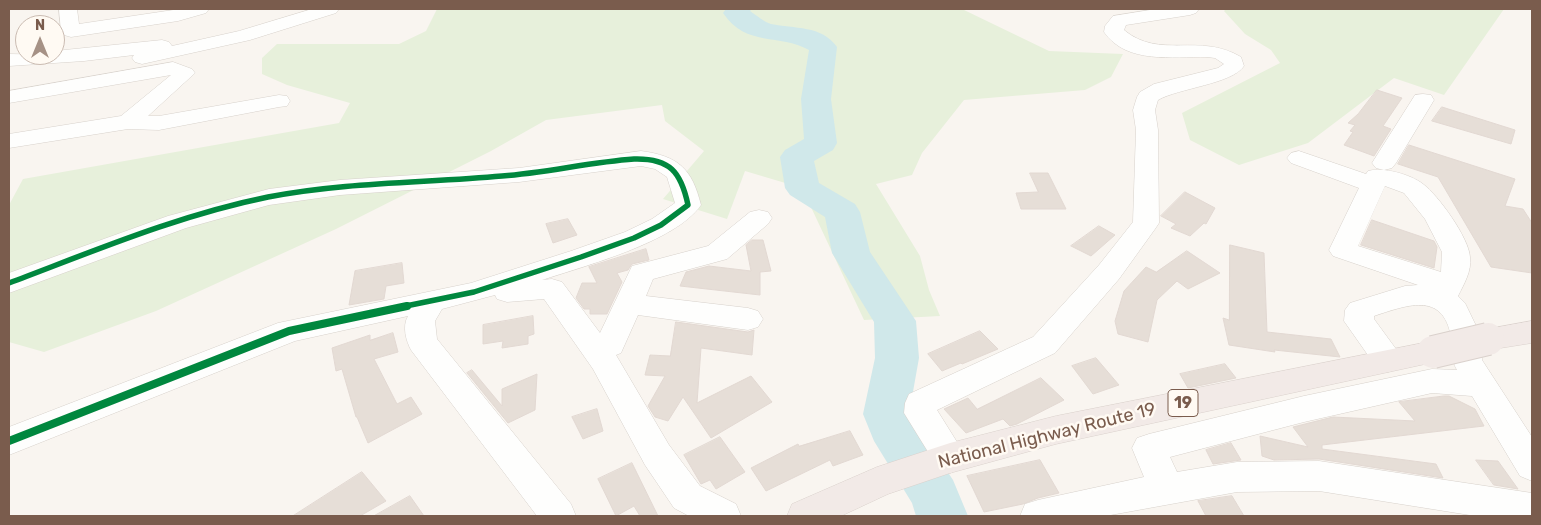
<!DOCTYPE html>
<style>
body{margin:0}
#map{position:relative;width:1541px;height:525px;overflow:hidden;background:#f9f5f0;font-family:Rubik,sans-serif}
canvas{display:block}
.frame{position:absolute;inset:0;border:10px solid #7a5c4d;pointer-events:none}
.north{position:absolute;left:15px;top:15px;width:50px;height:50px;box-sizing:border-box;background:#fffaf3;border:1px solid #cabbb1;border-radius:50%;rotate:0deg;font-size:14px;font-weight:700;line-height:20px;text-align:center;color:#7a5c4d}
.north::after{content:'';display:block;margin:auto;width:18px;height:22px;background:#a69286;clip-path:polygon(50% 0,100% 100%,50% 72%,0 100%)}
</style>
<div id="map">
<canvas width="1541" height="525"></canvas>
<div class="frame"></div>
<div class="north">N</div>
</div>
<script>
const c = document.querySelector('canvas').getContext('2d');
c.lineJoin = 'round';
function paint(path, color) { c.fillStyle = color; c.fill(path, 'evenodd'); }
function stroke(path, color, width, dash) { c.strokeStyle = color; c.lineWidth = width; c.lineCap = dash ? 'butt' : 'round'; c.setLineDash(dash || []); c.stroke(path); }
function write(font, color, halo, rows, align = 'center') {
  c.font = font + ' Rubik,sans-serif'; c.lineWidth = 5; c.setLineDash([]); c.textBaseline = 'middle'; c.strokeStyle = halo; c.fillStyle = color; for (const [text, x, y, turn = 0] of rows) {
    c.save(); c.translate(x, y); c.rotate((+turn || 0) * Math.PI / 180); c.textAlign = isNaN(turn) ? turn : align; if (halo) c.strokeText(text, 0, 0); c.fillText(text, 0, 0); c.restore();
  }
}
paint(new Path2D(`
 M437,9H962L1049,51L1123,54L1111,77L1085,90L964,100L922,153L912,175L876,184L920,256L929,290L940,316L864,320L802,188L745,171L727,219L663,199L704,151L665,121L662,105L546,120L491,151L336,229L156,311L44,352L9,342V205L23,179L339,123L350,103L287,85L262,74V58L277,44H399L426,31Z
 M1226,9H1504L1444,95L1394,78L1308,143L1239,165L1190,140L1182,113L1280,63L1271,50L1245,34L1224,11Z`), '#e7f0db');
paint(new Path2D(`
 M726,9H752L750,11C756,15 764,22 771,24C794,29 822,25 837,47L831,99L837,143L833,150L814,161L819,183L855,204L860,212L870,252L916,321L919,358L909,414L953,480L968,516H916L912,503L874,441L863,414L875,358L874,322L832,253L825,217L790,195L785,188L780,157L785,150L804,139L801,99L809,50C779,33 747,48 723,13Z`), '#d0e8ea');
const building = new Path2D(`
 M1377,90L1402,98L1383,126L1391,129L1374,156L1344,145L1353,132L1350,131L1355,125L1348,123L1358,114Z
 M1442,107L1515,130L1511,144L1432,121Z
 M1409,145L1515,179L1505,206L1523,209L1532,223V273L1491,267L1438,177L1398,164Z
 M1030,173H1048L1066,209H1021L1016,193L1038,192Z
 M1185,192L1215,208L1206,224L1204,223L1190,236L1171,228L1176,224L1161,216Z
 M568,219L577,235L553,243L546,224Z
 M1372,220L1434,241L1437,247L1434,268L1361,245Z
 M1099,226L1115,235L1091,256L1071,246Z
 M752,240H763L771,271L760,272V295L680,286L686,272L709,266L751,271L746,245Z
 M1230,245L1264,253L1267,332L1331,339L1340,357L1274,350L1275,352L1229,345L1223,318L1229,320Z
 M646,249L649,260L632,264L628,270L617,273L622,282L607,314H590V309H584L576,298L582,283H597L589,267Z
 M1187,251L1220,273L1188,289L1177,281L1157,300L1148,342L1118,334L1115,321L1124,291L1146,267L1156,272Z
 M402,263L404,283L386,286L384,299L349,305L355,271Z
 M533,316L534,334L528,336V344L502,348L503,341L483,344V325Z
 M676,322L748,332L754,330L752,355L701,348L697,403L751,376L772,402L711,438L683,397L668,421L655,417L648,406L665,376L645,375L650,355L670,356Z
 M980,331L998,349L962,364L961,363L942,371L928,354Z
 M393,333L398,352L374,359L397,404L411,397L422,414L368,443L357,417H356L342,369L336,371L332,348L370,335V340Z
 M1096,358L1119,385L1093,394L1072,366Z
 M1225,364L1236,378L1188,388L1180,374Z
 M472,370L502,406V389L537,374L535,410L508,423L467,373Z
 M1041,378L1064,400L1017,424L1010,426L1003,419L966,433L944,409L968,398L977,409Z
 M1444,396H1449L1475,409L1484,426L1322,445V449L1436,464L1443,478L1319,459L1274,460L1262,456L1260,436L1308,447L1293,427L1333,417L1415,421L1399,402Z
 M597,409L603,431L583,439L572,417Z
 M850,431L863,455L833,466L830,460L766,491L751,468L798,444L799,446Z
 M720,437L745,472L716,489L710,480L701,484L684,455Z
 M1231,443L1241,460L1213,464L1206,450Z
 M1040,460L1059,493L1038,498L1023,504L984,512L967,476Z
 M1476,460L1498,461L1518,489L1494,485Z
 M632,463L658,516H640L634,506L616,516L598,479Z
 M362,472L386,501L360,516H293Z
 M410,496L424,516H374Z
 M1232,496L1244,516H1206L1198,501Z`);
paint(building, '#e6ded7');
stroke(building, '#e2d8d2', 1);
const minor = new Path2D(`
 M59,9H77L79,24L180,9H209L206,13L178,21L71,37L64,35L61,31Z
 M312,9H339L336,13L250,40L142,64L135,62L132,58L134,55L84,61L9,66V54L55,55V51L162,40L169,42L172,46L239,31Z
 M1156,9H1199L1196,13L1190,15L1126,25L1124,30C1160,60 1199,32 1241,57L1244,66C1232,84 1179,88 1158,100L1155,110L1158,130L1159,223L1155,229L1119,279L1055,353L937,410L967,458L962,468L950,473L938,468L904,413L905,403L909,394L1033,337L1099,265L1133,222L1136,130L1133,110L1137,97L1140,92L1154,84L1218,68L1224,64L1215,58L1207,57C1173,56 1127,65 1104,32L1105,26L1113,16Z
 M173,62L192,69L195,73L148,116H159L279,95L287,96L290,101L287,106L279,107L159,130L128,129L9,148V134L121,116L171,75L9,103V91Z
 M1423,94L1431,95L1434,100L1396,163L1392,168L1384,170L1376,168L1372,163L1415,95Z
 M641,151C679,156 692,169 701,205C676,242 584,266 542,280L552,279L562,282L600,333L632,266L708,246L750,212L759,210L768,212L772,218L768,224L727,259L653,279L646,296L748,308L758,311L763,319L758,327L748,330L638,315L621,353L616,355L669,445L700,486L736,504L741,516H689L674,508L645,465L593,369L544,299L507,302L497,299L495,295L442,309L435,321L437,339L571,504L576,516H537L411,350C406,341 402,326 408,316L295,341L9,455V427L278,323L471,283L571,251L625,232L652,219L675,203L667,177L655,169L641,166L519,182L340,195L269,205L186,228L9,293V273L168,216L269,189L340,180L519,168Z
 M1299,151L1366,174L1368,171C1383,167 1410,174 1423,184C1438,195 1469,238 1470,257C1472,271 1464,284 1458,296L1465,303L1481,336L1482,360L1532,437V481L1520,476L1472,396L1432,393L1304,422L1170,457L1177,472L1237,462L1319,461L1532,493V516H1476L1319,491L1237,492L1105,516H1020L1025,504L1038,500L1144,477L1132,448L1137,438L1149,434L1304,396L1432,369L1457,370C1450,358 1453,349 1451,337C1443,290 1405,306 1374,316V319L1404,360L1399,368L1388,372L1377,368L1344,321L1345,310L1350,303L1405,286L1418,285L1333,256L1329,250L1359,188L1291,163L1287,158L1291,153ZM1385,186L1404,193L1425,219L1442,252L1441,272L1358,246Z`);
const highway = new Path2D(`
 M1532,321V343L1488,350L1477,347L1473,339L1477,331Z
 M1433,341L1444,344L1448,352L1444,360L1056,444L950,473L888,494L841,516H787L792,504L877,467L950,443L1056,416Z`);
stroke(minor, '#d7d1cb', 1);
stroke(highway, '#dad1cc', 1);
paint(minor, '#fefefd');
paint(highway, '#f2eae7');
const highwayBridge = new Path2D(`
 M1433,352L1488,339`);
stroke(highwayBridge, '#dad1cc', 34, []);
stroke(highwayBridge, '#f2eae7', 32);
stroke(new Path2D(`
 M9,283C94,251 179,215 268,197C345,182 424,183 502,176C546,173 590,162 634,159C670,158 681,172 688,205L661,225L634,238L581,257L474,292L401,307`), '#00873e', 5.5);
stroke(new Path2D(`
 M9,441L289,331L407,306`), '#00873e', 8);
for (const [x, y, w] of [
 [1183,403,30]
]) { const box = new Path2D(); box.roundRect(x - w / 2, y - 13.5, w, 27, 4); c.fillStyle = '#fffaf3'; c.fill(box); stroke(box, '#7a5c4d', 1); }
write('bold 16px', '#7a5c4d', null, [
 ["19",1183,403]
]);
write('18px', '#7a5c4d', '#fffaf3', [
 ["National Highway Route 19",1047,436,-14]
]);
</script>
